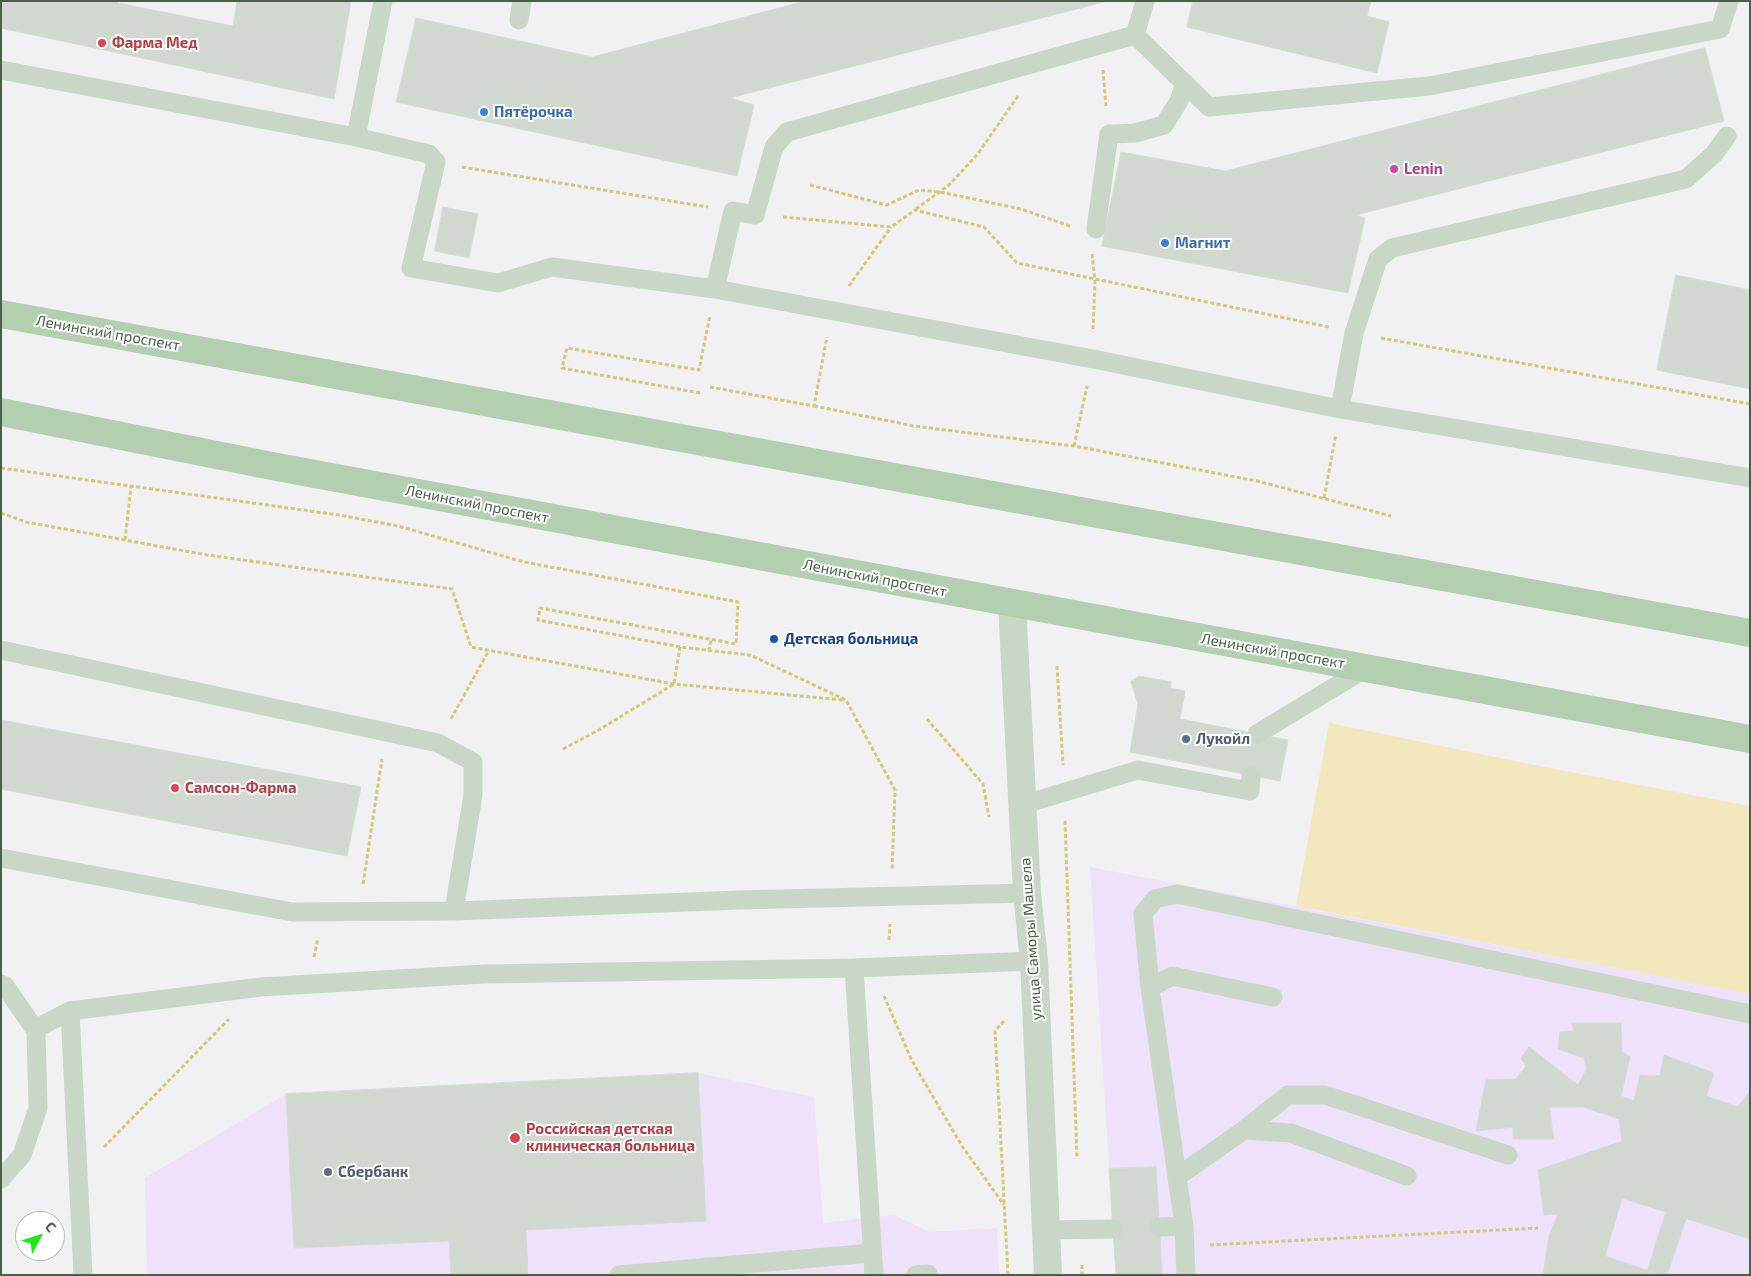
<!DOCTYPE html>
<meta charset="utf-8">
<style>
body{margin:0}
#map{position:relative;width:1751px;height:1276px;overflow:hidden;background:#f1f0f3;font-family:"Exo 2",sans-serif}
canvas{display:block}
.frame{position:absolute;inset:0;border:2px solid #4a5f47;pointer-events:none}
.north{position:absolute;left:15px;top:1211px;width:50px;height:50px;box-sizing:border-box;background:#fff;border:1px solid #b7bfb5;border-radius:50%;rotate:50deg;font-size:14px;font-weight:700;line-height:20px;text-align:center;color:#4a5f47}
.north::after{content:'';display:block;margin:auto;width:18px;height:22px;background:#16ed10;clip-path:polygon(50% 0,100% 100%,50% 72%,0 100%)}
</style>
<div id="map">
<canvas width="1751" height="1276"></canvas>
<div class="frame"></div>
<div class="north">С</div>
</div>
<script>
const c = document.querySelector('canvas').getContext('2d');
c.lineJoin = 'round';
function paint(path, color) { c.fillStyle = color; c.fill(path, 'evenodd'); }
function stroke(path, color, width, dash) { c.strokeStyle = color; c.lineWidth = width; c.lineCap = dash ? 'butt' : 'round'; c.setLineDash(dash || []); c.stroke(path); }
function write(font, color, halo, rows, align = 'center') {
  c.font = font + ' "Exo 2",sans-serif'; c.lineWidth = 4; c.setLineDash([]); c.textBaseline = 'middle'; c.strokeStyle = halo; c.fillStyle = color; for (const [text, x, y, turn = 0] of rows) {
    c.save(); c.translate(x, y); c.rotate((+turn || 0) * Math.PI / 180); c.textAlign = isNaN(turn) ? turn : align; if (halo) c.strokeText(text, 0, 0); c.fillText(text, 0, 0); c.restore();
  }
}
paint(new Path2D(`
 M1090,867L1750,994V1275H1116Z
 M698,1073L814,1097L823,1223L894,1215L929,1232L997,1228L999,1275H147L145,1178L286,1094Z`), '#eee1fc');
paint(new Path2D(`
 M1329,723L1544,767L1750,806V994L1296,906Z`), '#f2e7bd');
const building = new Path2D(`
 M1,1H118V3L233,26L237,1H351L334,99L1,28Z
 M806,1L1104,2L730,98L754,105L737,176L396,102L416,18L592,57Z
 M1193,1H1371L1367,16L1389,22L1377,73L1187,27Z
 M1705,48L1724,121L1356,215L1365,218L1348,293L1102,246L1121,152L1225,171Z
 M443,207L478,214L469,258L435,251Z
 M1676,275L1750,290V389L1657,370Z
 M1139,676L1171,682L1170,688L1185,691L1180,719L1288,740L1280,781L1130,752L1138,704L1131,682Z
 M1,720L361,787L347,856L1,789Z
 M1572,1023H1621L1622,1052L1630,1057L1621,1096L1634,1101L1640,1075L1660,1076L1664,1055L1714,1073L1706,1096L1738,1107L1750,1091V1239L1622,1198L1605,1256L1661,1275H1543L1549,1236L1558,1214L1544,1215L1538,1170L1622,1141L1619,1119L1583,1107H1549L1554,1139H1513V1127L1476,1131L1486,1080L1516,1079L1526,1066L1521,1058L1529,1047L1578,1085L1587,1069L1584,1058L1558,1049L1560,1032L1573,1031Z
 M698,1073L706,1221L526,1230L528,1275H451L449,1241L294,1248L286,1094Z
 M1156,1167L1162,1275H1116L1109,1169Z
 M1666,1212L1686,1219L1667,1275H1661L1648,1270Z`);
paint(building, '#d0d8d0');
stroke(building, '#d4dcd5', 1);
stroke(new Path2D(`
 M1103,70L1106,106
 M462,167L708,207
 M810,185L887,205L919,190L940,192L1021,209L1070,226
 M916,209L949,185L977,155L1018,96
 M783,217L891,227L915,210L984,227L1017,263L1329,327
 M1092,254L1095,280L1093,332
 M849,286L891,227
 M1381,338L1750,404
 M710,387L814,406L827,337
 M700,393L562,368L567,348L699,370L710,315
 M814,406L914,426L1074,446L1257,481L1391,516
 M1074,446L1087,386
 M1,468L339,515L398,526L524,562L738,602L736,644L540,608L538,620L680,647L750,655L846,700L895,790L892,870
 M1324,498L1336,434
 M1,513L26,522L207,555L452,589L471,647L674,684L843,700
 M125,540L131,486
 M709,651L711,640
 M1057,666L1063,765
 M451,719L489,650
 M927,719L983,784L989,817
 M563,749L597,731L674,684L680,647
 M1065,821L1077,1159
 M363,884L382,759
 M889,940L890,924
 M314,957L318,938
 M884,996L912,1061L962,1146L1004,1205
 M1004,1021L995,1031L1008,1275
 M104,1147L229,1019
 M1210,1245L1538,1228
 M1082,1265V1275`), '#d2ca73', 3, [4, 2.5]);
stroke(new Path2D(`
 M1145,1L1135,35L1209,107L1429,86L1720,29L1729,1
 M519,20L522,1
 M1,70L356,137L429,154L436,162L411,268L498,283L552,267L715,289L1093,359L1340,409L1750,478
 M356,137L383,1
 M1096,229L1109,134L1135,133L1164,125L1179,101L1185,83
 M715,289L733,211L755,215L774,147L787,132L1135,35
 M1340,409L1354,333L1378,259L1392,248L1686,179L1714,154L1727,136
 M1,650L438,743L473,762V795L454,911L740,900L1027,893
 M1257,734L1366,668
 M1022,805L1138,770L1250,791L1251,776
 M1,858L292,912L454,911
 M854,968L874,1275
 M1,984L5,986L36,1031L38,1108L22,1155L1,1179
 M1150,988L1143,914L1155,899L1177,894L1750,1014
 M35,1029L70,1011
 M1244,1130L1288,1095H1325L1508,1155
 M1177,1177L1244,1130L1291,1133L1407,1176
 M1184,1226L1150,988L1172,976L1273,997
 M1159,1227L1184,1226L1186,1275
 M1045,1230L1113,1229
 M83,1275L70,1011L261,987L484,974L854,968L1034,961
 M619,1275L872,1253
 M916,1275L928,1274`), '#c9d8c6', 19);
stroke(new Path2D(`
 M1012,603L1027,893L1034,961L1048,1275`), '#c9d8c6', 28);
stroke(new Path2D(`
 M1,314L1750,633
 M1,412L277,467L1750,739`), '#b2d0af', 28);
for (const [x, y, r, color] of [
 [102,43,5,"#e0444e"],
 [484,112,5,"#3f7fe0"],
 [1394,169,5,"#d1479c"],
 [1165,243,5,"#3f7fe0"],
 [774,639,5,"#1a4fb4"],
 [1186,739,5,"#5c6f8a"],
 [175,788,5,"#e0444e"],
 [515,1138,6,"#e0444e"],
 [328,1172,5,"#5c6f8a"]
]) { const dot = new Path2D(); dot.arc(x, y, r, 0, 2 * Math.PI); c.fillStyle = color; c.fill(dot); stroke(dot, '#fff', 2); }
write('bold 15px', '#be3a42', '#fff', [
 ["Фарма Мед",112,43],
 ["Самсон-Фарма",185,788],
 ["Российская детская",526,1129],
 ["клиническая больница",526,1146]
], 'left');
write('bold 15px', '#366cbe', '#fff', [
 ["Пятёрочка",494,112],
 ["Магнит",1175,243]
], 'left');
write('bold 15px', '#b23c85', '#fff', [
 ["Lenin",1404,169]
], 'left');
write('15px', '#4a5f47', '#fff', [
 ["Ленинский проспект",108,333,10],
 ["Ленинский проспект",477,504,11],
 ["Ленинский проспект",875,578,11],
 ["Ленинский проспект",1273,651,10],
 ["улица Саморы Машела",1031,939,-94]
]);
write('bold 15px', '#164399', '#fff', [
 ["Детская больница",784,639]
], 'left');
write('bold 15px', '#4e5e75', '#fff', [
 ["Лукойл",1196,739],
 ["Сбербанк",338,1172]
], 'left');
</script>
